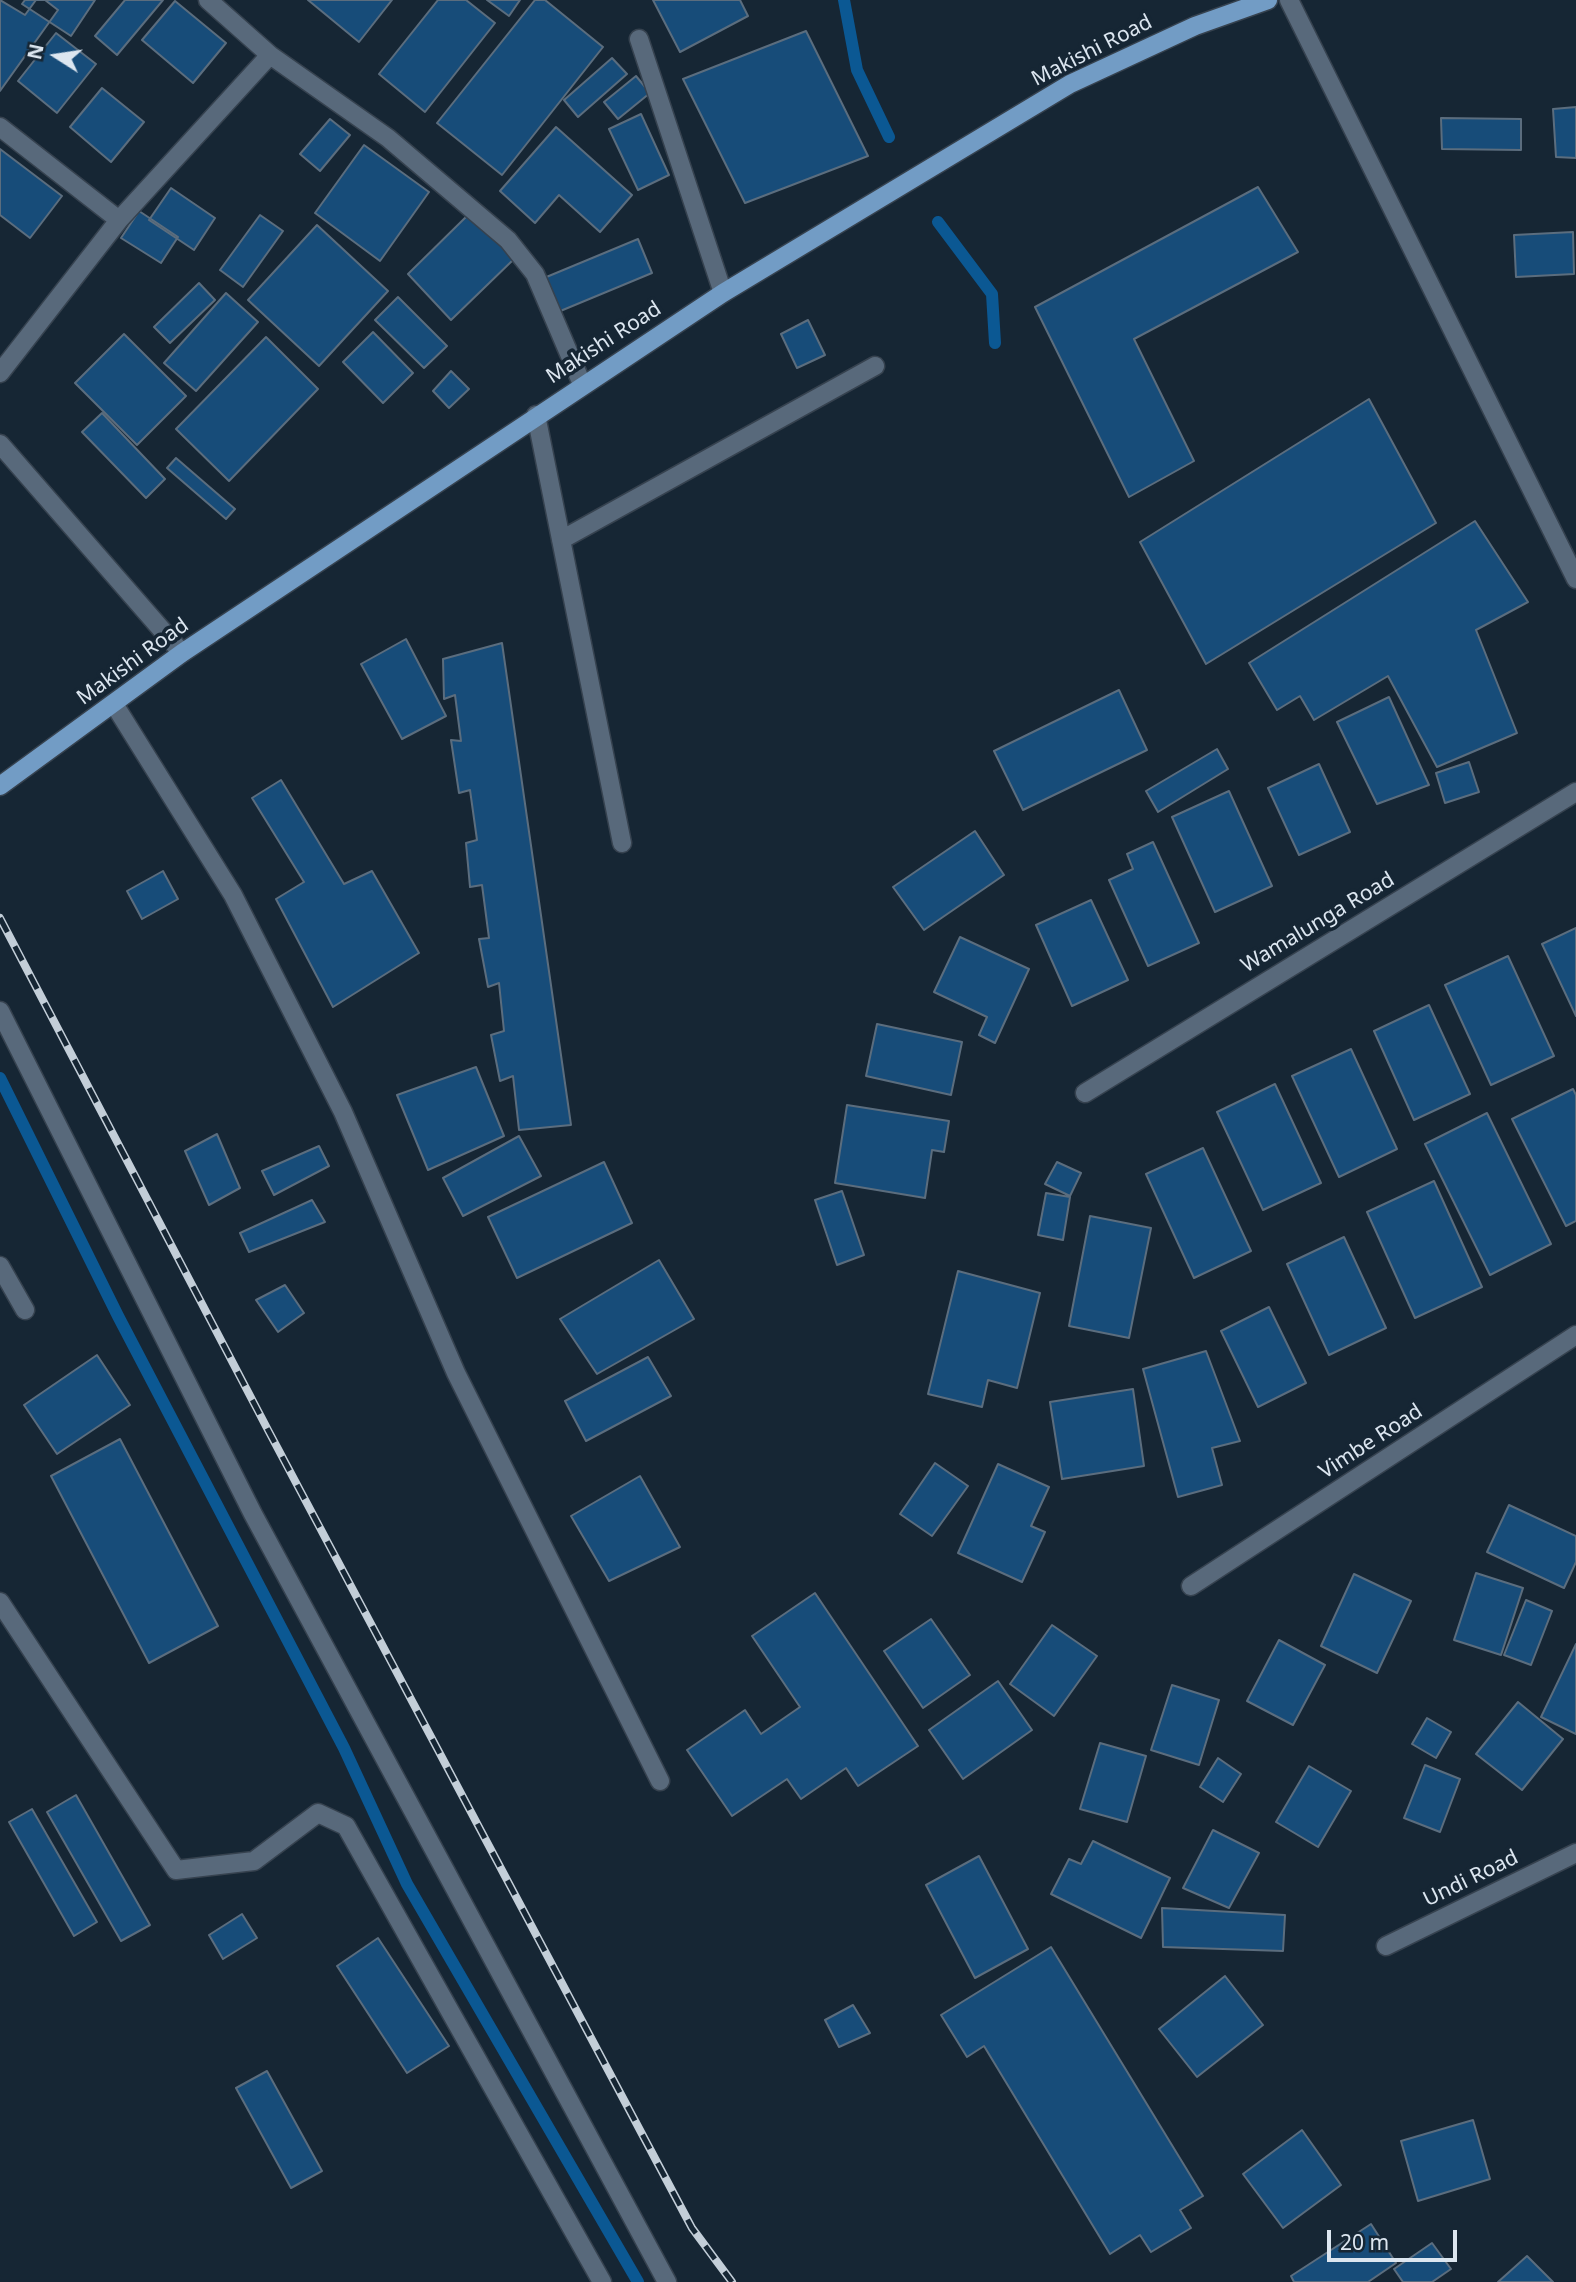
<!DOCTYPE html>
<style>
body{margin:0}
#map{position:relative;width:1576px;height:2282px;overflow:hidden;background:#162634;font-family:"Noto Sans",sans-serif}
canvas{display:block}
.north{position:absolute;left:21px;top:21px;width:70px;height:70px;-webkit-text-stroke:5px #162634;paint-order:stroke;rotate:282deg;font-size:19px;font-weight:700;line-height:28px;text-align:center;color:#dce6f0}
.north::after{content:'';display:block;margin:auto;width:24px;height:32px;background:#dce6f0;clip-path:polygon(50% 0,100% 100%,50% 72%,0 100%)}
.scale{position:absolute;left:1327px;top:2230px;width:130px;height:32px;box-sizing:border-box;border:4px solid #dce6f0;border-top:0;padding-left:9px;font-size:21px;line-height:24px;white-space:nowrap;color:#dce6f0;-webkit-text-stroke:5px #162634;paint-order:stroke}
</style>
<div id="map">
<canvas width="1576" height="2282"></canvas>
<div class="north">N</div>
<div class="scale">20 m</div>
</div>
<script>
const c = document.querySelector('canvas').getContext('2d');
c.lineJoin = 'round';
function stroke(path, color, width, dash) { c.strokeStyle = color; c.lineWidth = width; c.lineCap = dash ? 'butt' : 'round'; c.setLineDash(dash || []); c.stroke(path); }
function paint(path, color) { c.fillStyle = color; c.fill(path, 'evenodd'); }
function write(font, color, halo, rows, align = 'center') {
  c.font = font + ' "Noto Sans",sans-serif'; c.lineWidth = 7; c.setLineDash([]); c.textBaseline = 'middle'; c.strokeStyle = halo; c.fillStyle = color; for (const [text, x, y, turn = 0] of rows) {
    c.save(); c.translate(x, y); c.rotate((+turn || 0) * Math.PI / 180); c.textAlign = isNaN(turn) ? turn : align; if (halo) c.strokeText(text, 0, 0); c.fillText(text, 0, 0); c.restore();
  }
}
stroke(new Path2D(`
 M844,0L857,70L889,137
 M938,222L992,294L995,343
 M0,1078L118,1316L344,1748L407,1884L638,2282`), '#0b5893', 12);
const building = new Path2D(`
 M0,0L25,15L36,0H45L58,10L0,91Z
 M25,0H95L71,36L22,4Z
 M125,0H163L117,55L95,36Z
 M308,0H392L359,42Z
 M438,0H466L495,23L425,112L379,74Z
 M487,0H520L509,16Z
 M535,0H545L603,47L502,175L437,123Z
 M653,0H740L748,16L680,52Z
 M175,1L226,43L193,83L142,40Z
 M806,31L868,156L745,203L683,79Z
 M56,33L96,64L57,113L18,81Z
 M612,58L627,74L578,117L564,100Z
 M636,76L650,93L618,119L604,102Z
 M102,88L144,122L111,162L70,127Z
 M1576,107V158L1556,157L1553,109Z
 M641,114L669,175L638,190L609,129Z
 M1441,118L1521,119V150L1442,149Z
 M330,119L350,135L320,171L300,154Z
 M556,127L632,195L600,232L559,195L535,223L500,191Z
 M364,145L429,192L380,261L315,213Z
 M0,149L62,196L30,238L0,215Z
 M1258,187L1298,252L1134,339L1194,461L1129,497L1035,307Z
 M171,188L215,218L194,250L149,220Z
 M139,211L178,237L161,263L121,238Z
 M470,213L514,259L451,320L408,274Z
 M260,215L283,231L243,287L220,270Z
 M317,225L388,291L319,366L248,300Z
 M1573,232L1574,274L1516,277L1514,235Z
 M638,239L652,273L558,312L544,278Z
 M199,283L215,300L170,343L154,327Z
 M226,293L258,322L196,391L164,363Z
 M398,297L447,346L424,368L375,320Z
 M808,320L825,355L797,368L781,334Z
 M373,332L413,373L383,403L343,362Z
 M124,334L186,396L137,445L75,383Z
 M266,337L318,389L229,481L176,429Z
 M451,371L469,389L449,408L433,391Z
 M1369,399L1436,523L1206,664L1140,542Z
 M102,413L165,479L146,498L82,432Z
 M176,458L235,509L226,519L167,468Z
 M1475,521L1528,602L1476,630L1517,733L1437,767L1388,676L1314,720L1300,696L1277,710L1249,663Z
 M406,639L446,716L402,739L361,664Z
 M502,643L571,1125L519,1130L513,1076L500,1081L491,1035L504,1031L499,983L488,987L479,939L489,938L482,885L470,887L466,843L477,840L470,790L459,793L451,740L461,741L455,695L444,699L443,659Z
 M1119,690L1147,750L1023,810L994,751Z
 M1389,697L1429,785L1377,804L1337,722Z
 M1217,749L1228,769L1158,812L1146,791Z
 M1469,762L1479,792L1445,803L1436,773Z
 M1319,764L1350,832L1299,855L1268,788Z
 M281,780L344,884L372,871L419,953L333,1007L276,899L304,882L252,798Z
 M1229,791L1272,886L1215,912L1172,817Z
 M975,831L1004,875L924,930L893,887Z
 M1153,842L1199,943L1148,966L1109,880L1133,869L1127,854Z
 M163,871L178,899L142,919L127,891Z
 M1091,900L1128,980L1072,1006L1036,925Z
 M1576,928V1016L1542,944Z
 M960,937L1029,969L995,1043L979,1035L987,1017L934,992Z
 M1508,956L1554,1056L1491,1085L1445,985Z
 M1429,1005L1470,1094L1414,1120L1374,1031Z
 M877,1024L962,1042L951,1095L866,1076Z
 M1351,1049L1397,1149L1339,1177L1292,1076Z
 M476,1067L504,1136L428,1170L397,1095Z
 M1275,1084L1321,1183L1263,1210L1217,1112Z
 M1573,1089L1576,1095V1221L1566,1226L1512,1119Z
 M847,1105L949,1121L944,1152L932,1150L925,1198L835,1183Z
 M1487,1113L1551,1244L1490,1275L1425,1144Z
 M217,1134L240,1188L209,1205L185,1151Z
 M519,1136L541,1176L463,1216L443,1178Z
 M319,1146L329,1166L274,1195L262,1171Z
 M1203,1148L1251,1251L1194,1278L1146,1174Z
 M604,1162L632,1223L517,1278L488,1217Z
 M1057,1162L1081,1173L1070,1196L1045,1184Z
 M1434,1181L1482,1287L1415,1318L1367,1212Z
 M842,1191L864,1255L837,1265L815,1200Z
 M1046,1193L1070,1197L1063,1240L1038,1235Z
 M312,1200L325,1222L249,1252L240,1233Z
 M1090,1216L1151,1228L1129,1338L1069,1326Z
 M1344,1237L1386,1328L1329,1355L1287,1264Z
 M659,1260L694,1319L597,1374L560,1319Z
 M958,1271L1040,1293L1017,1388L988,1380L982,1407L928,1394Z
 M285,1285L304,1313L278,1332L256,1300Z
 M1269,1307L1306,1383L1258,1407L1221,1331Z
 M1206,1351L1240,1441L1212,1448L1222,1485L1178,1497L1143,1369Z
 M97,1355L130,1405L57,1454L24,1405Z
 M648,1357L671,1396L586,1441L565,1401Z
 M1133,1389L1144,1466L1062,1479L1050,1402Z
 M120,1439L218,1626L149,1663L51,1476Z
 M935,1463L968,1486L932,1536L900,1514Z
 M998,1464L1049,1487L1031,1526L1045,1532L1022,1582L958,1553Z
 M640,1476L680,1547L609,1581L571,1516Z
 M1509,1505L1576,1536V1562L1564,1588L1487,1552Z
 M1476,1573L1523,1588L1501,1655L1454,1640Z
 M1354,1574L1411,1601L1377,1673L1321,1646Z
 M815,1593L918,1746L858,1786L846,1768L801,1799L787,1779L732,1816L687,1750L745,1710L761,1734L800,1707L752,1636Z
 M1526,1600L1552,1611L1531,1665L1504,1655Z
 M931,1619L970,1675L923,1708L884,1651Z
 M1052,1625L1097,1656L1054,1716L1010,1684Z
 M1279,1640L1325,1665L1293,1725L1247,1701Z
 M1576,1644V1734L1541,1717Z
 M998,1681L1032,1730L963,1779L929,1730Z
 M1172,1685L1219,1700L1199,1765L1151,1750Z
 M1518,1702L1563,1739L1522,1790L1476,1754Z
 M1427,1718L1451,1732L1436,1758L1412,1744Z
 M1100,1743L1146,1756L1127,1822L1080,1809Z
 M1218,1758L1241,1774L1223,1802L1200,1787Z
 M1425,1765L1460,1779L1440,1832L1404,1818Z
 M1309,1766L1351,1791L1318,1847L1276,1822Z
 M76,1795L150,1925L121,1941L47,1812Z
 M32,1809L97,1922L74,1936L9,1822Z
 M1213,1830L1259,1853L1229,1908L1183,1888Z
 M1093,1841L1170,1878L1141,1938L1051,1894L1069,1859L1081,1864Z
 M979,1856L1028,1949L975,1978L926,1885Z
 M1162,1908L1285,1915L1283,1951L1163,1947Z
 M242,1914L257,1938L223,1959L209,1935Z
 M378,1938L449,2046L407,2073L337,1966Z
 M1051,1947L1203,2196L1180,2210L1191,2228L1151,2252L1140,2235L1110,2254L984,2046L967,2057L941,2015Z
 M1225,1976L1263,2025L1197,2077L1159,2029Z
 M853,2005L870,2033L839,2047L825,2020Z
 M267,2071L322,2171L291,2188L236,2088Z
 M1473,2120L1490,2179L1418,2201L1401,2141Z
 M1302,2130L1341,2185L1283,2228L1243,2174Z
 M1371,2224L1396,2263L1368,2282H1294L1291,2276Z
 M1432,2243L1451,2269L1432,2282H1403L1394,2269Z
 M1527,2256L1553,2282H1498Z`);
paint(building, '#174c79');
stroke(building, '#5b6d7e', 2);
const minor = new Path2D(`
 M208,0L270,55L388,138L508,240L535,274L582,384
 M1289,0L1576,579
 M639,39L723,293
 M0,127L119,220
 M0,373L119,220L270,55
 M536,415L622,843
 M0,444L182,653
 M561,540L875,366
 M114,704L233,895L343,1112L456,1373L660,1781
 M0,1011L253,1514L667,2282
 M1085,1093L1576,792
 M0,1266L25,1310
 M1191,1586L1576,1335
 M0,1602L176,1870L254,1861L318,1813L346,1826L602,2282
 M1386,1946L1576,1853`);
const major = new Path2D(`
 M0,786L182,653L723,293L1070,84L1195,26L1268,0`);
stroke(minor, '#36424f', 21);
stroke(major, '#36424f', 21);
stroke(minor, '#58697b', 18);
stroke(major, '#729cc5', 18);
const rail = new Path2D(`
 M0,918L268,1430L692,2228L732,2282`);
stroke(rail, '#c3ced8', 8);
stroke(rail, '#162634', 5, [16]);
write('21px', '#dce6f0', '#162634', [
 ["Makishi Road",1092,51,-27],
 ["Makishi Road",604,343,-33],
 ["Makishi Road",133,662,-36],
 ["Wamalunga Road",1318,923,-31],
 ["Vimbe Road",1371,1442,-33],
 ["Undi Road",1471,1879,-26]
]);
</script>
